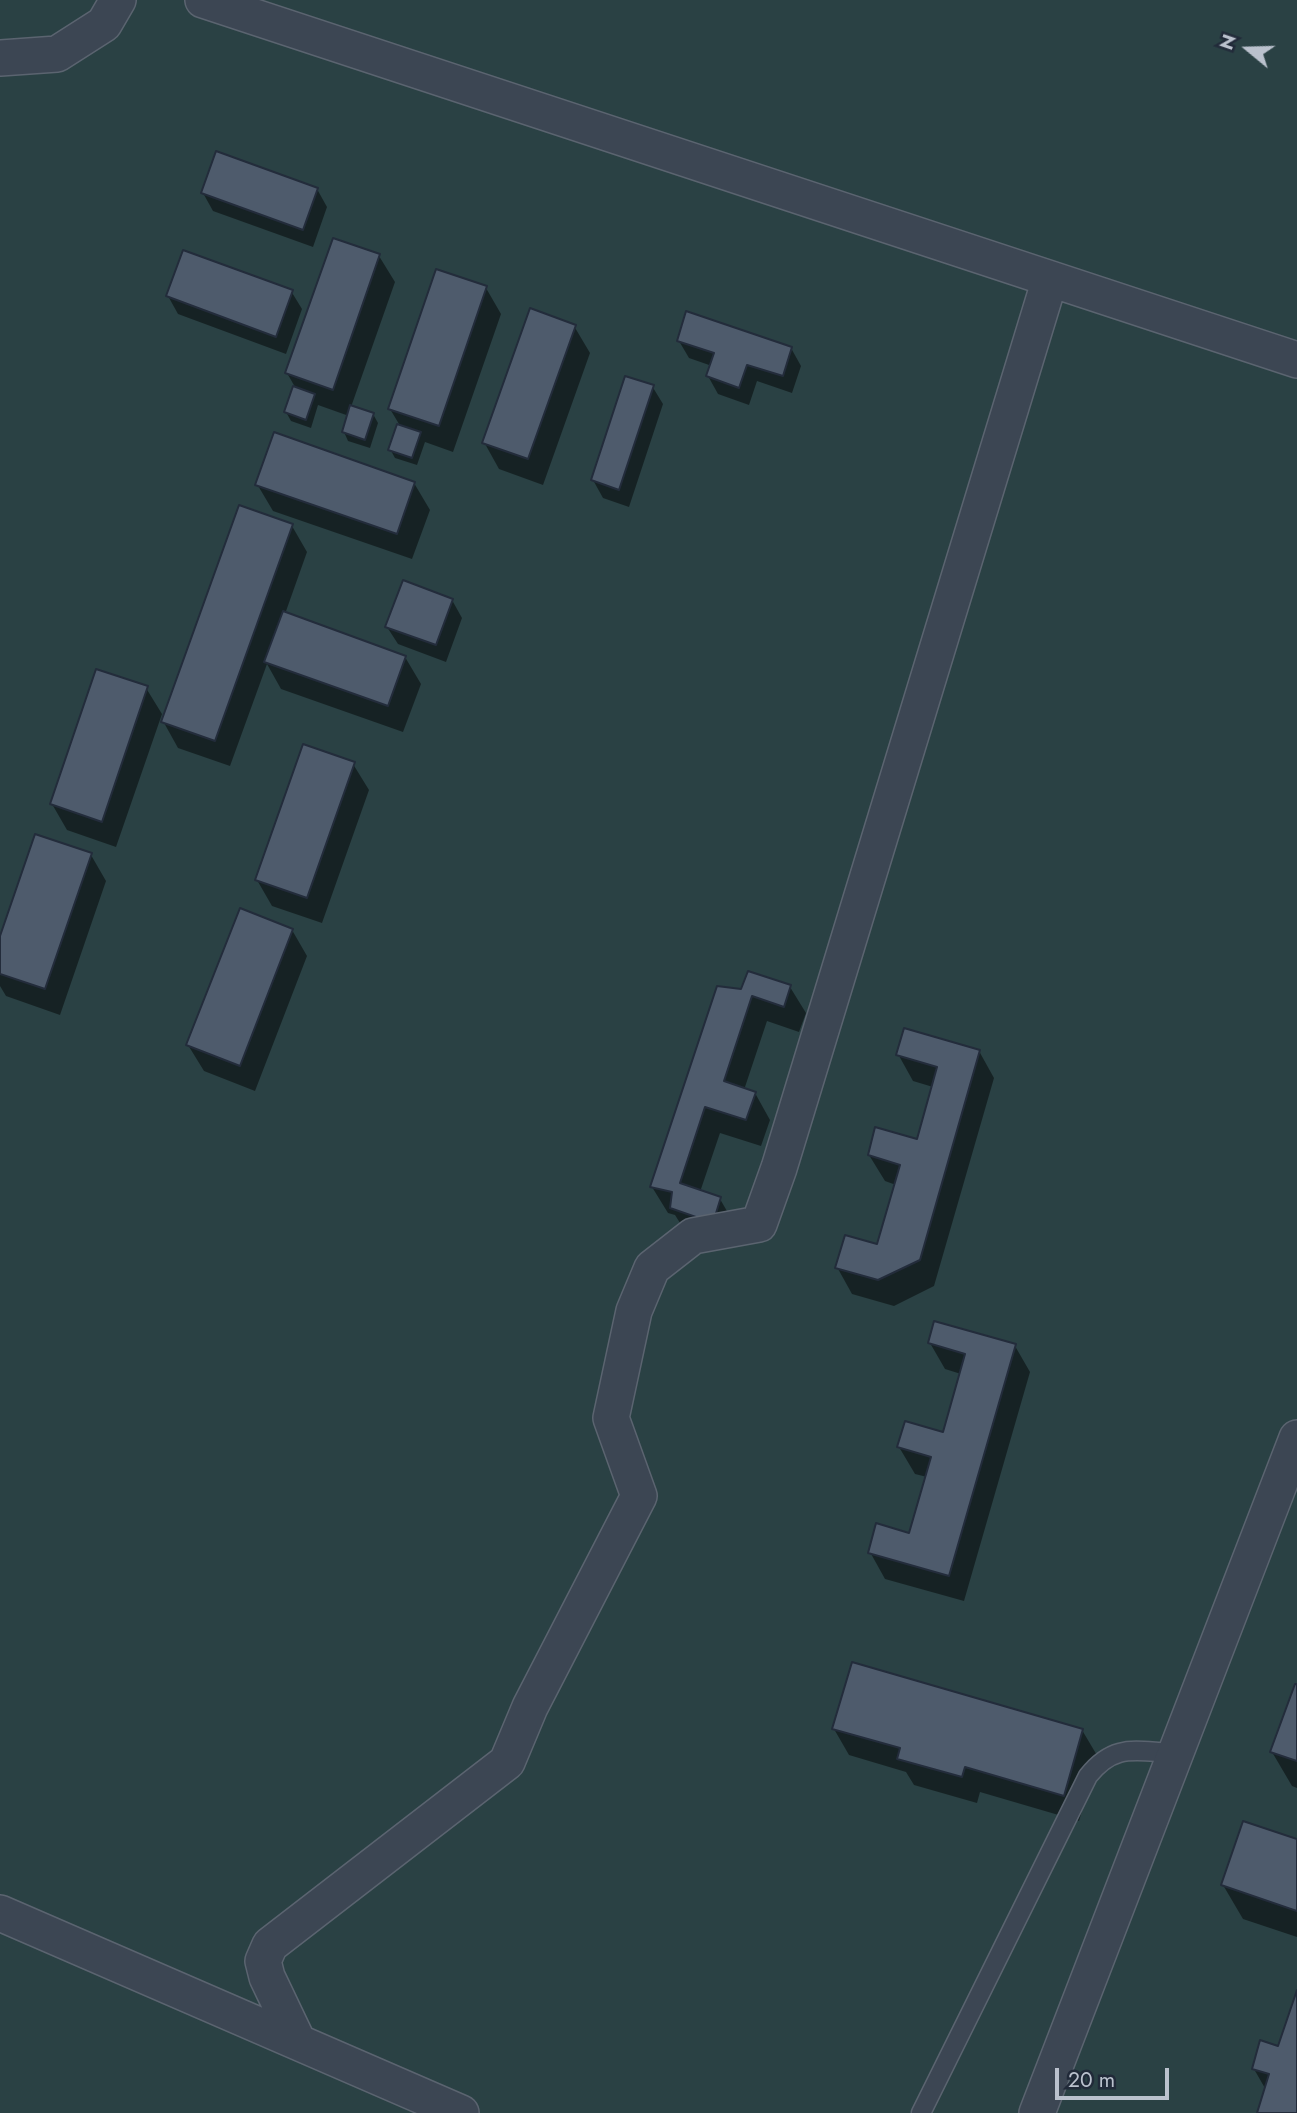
<!DOCTYPE html>
<style>
body{margin:0}
#map{position:relative;width:1297px;height:2113px;overflow:hidden;background:#283443;font-family:Jost,sans-serif}
canvas{display:block}
.north{position:absolute;left:1213px;top:14px;width:70px;height:70px;-webkit-text-stroke:5px #212a39;paint-order:stroke;rotate:289deg;font-size:19px;font-weight:700;line-height:28px;text-align:center;color:#bac1cd}
.north::after{content:'';display:block;margin:auto;width:24px;height:32px;background:#bac1cd;clip-path:polygon(50% 0,100% 100%,50% 72%,0 100%)}
.scale{position:absolute;left:1055px;top:2068px;width:114px;height:32px;box-sizing:border-box;border:4px solid #bac1cd;border-top:0;padding-left:9px;font-size:21px;line-height:24px;white-space:nowrap;color:#bac1cd;-webkit-text-stroke:5px #212a39;paint-order:stroke}
</style>
<div id="map">
<canvas width="1297" height="2113"></canvas>
<div class="north">N</div>
<div class="scale">20 m</div>
</div>
<script>
const c = document.querySelector('canvas').getContext('2d');
c.lineJoin = 'round';
function paint(path, color) { c.fillStyle = color; c.fill(path, 'evenodd'); }
function stroke(path, color, width, dash) { c.strokeStyle = color; c.lineWidth = width; c.lineCap = dash ? 'butt' : 'round'; c.setLineDash(dash || []); c.stroke(path); }
paint(new Path2D(`
 M0,0H1297V2113H0Z`), '#2a4144');
paint(new Path2D(`
 M317,189L327,207L313,247L213,211L203,193Z
 M379,256L395,282L351,407L373,414L378,423L370,448L348,441L344,432L349,416L318,405L311,428L291,421L286,412L295,387L287,373Z
 M486,288L501,314L453,452L425,442L417,465L395,458L390,449L399,424L390,409Z
 M291,291L302,309L286,354L178,314L168,296Z
 M574,326L590,353L543,485L499,469L484,442Z
 M679,341L791,348L801,366L792,393L757,381L749,405L718,394L708,376L712,366L689,358Z
 M652,386L663,404L629,507L603,498L593,480Z
 M414,483L430,510L412,559L273,511L257,484Z
 M292,526L307,552L285,614L405,657L421,684L403,732L281,689L267,664L230,766L178,748L163,721Z
 M452,600L462,618L446,662L398,644L387,627Z
 M146,688L162,714L116,847L67,830L52,804Z
 M353,764L369,790L322,923L272,906L257,880Z
 M91,855L106,881L60,1015L6,996L0,986V941Z
 M292,930L307,956L255,1091L204,1071L188,1045Z
 M790,987L806,1013L799,1032L767,1021L744,1090L755,1093L770,1120L761,1146L720,1133L700,1192L720,1199L735,1225L728,1249L687,1234L675,1215L668,1213L652,1187L742,991Z
 M979,1051L994,1078L934,1286L894,1306L852,1294L837,1267L878,1246L896,1185L885,1181L869,1155L918,1141L933,1087L913,1081L898,1054Z
 M930,1343L1015,1346L1030,1372L964,1601L885,1579L870,1552L910,1535L927,1477L915,1474L899,1447L944,1434L961,1374L945,1369Z
 M1297,1686V1788L1292,1786L1272,1752Z
 M834,1729L1082,1730L1098,1757L1079,1821L980,1792L977,1803L914,1785L906,1772L849,1755Z
 M1297,1841V1937L1243,1919L1223,1885Z
 M1297,1996V2113H1259L1266,2090L1254,2069L1279,2048Z`), '#0007');
const building = new Path2D(`
 M216,151L318,188L303,230L201,193Z
 M333,238L380,254L333,390L285,373Z
 M183,250L293,290L276,337L166,296Z
 M436,269L487,286L439,426L388,409Z
 M530,308L576,325L528,459L482,443Z
 M686,311L792,347L783,376L747,365L739,388L706,376L714,353L677,341Z
 M625,376L654,385L619,490L591,480Z
 M293,386L315,394L306,420L284,412Z
 M350,405L374,413L365,440L342,432Z
 M397,424L421,432L412,458L388,450Z
 M274,432L415,482L397,534L255,485Z
 M239,505L293,524L215,741L161,722Z
 M403,580L453,599L436,645L385,627Z
 M283,611L406,656L388,706L264,662Z
 M96,669L148,686L102,822L50,804Z
 M303,744L355,762L307,898L255,880Z
 M35,834L92,853L45,989L0,974V936Z
 M240,908L293,929L240,1066L186,1045Z
 M748,971L791,985L784,1007L752,996L724,1081L756,1092L746,1120L705,1107L680,1183L721,1197L713,1223L670,1208L672,1192L650,1187L717,986L741,989Z
 M904,1028L980,1050L920,1260L878,1280L835,1268L845,1235L877,1244L900,1165L868,1155L875,1127L917,1139L937,1067L896,1055Z
 M934,1321L1016,1344L949,1576L868,1553L876,1523L909,1533L931,1457L897,1447L905,1421L943,1432L965,1354L928,1343Z
 M852,1662L1083,1729L1064,1796L965,1767L962,1777L897,1759L900,1748L832,1729Z
 M1295,1684H1297V1761L1270,1752Z
 M1243,1821L1297,1839V1911L1221,1885Z
 M1297,1990V2113H1257L1269,2074L1252,2069L1260,2040L1278,2046Z`);
paint(building, '#4e5b6c');
stroke(building, '#232c3b', 2);
const service = new Path2D(`
 M921,2113L1088,1776C1115,1742 1136,1752 1176,1753`);
const minor = new Path2D(`
 M203,0L1297,360
 M0,58L57,54L104,24L118,0
 M0,1913L461,2113
 M298,2042L267,1977L263,1961L270,1945L507,1762L530,1707L639,1496L611,1418L634,1311L652,1268L693,1236L759,1224L779,1168L1050,279
 M1037,2113L1297,1438`);
stroke(service, '#5b6470', 21);
stroke(minor, '#5b6470', 38);
stroke(service, '#3c4653', 18);
stroke(minor, '#3c4653', 35);
</script>
